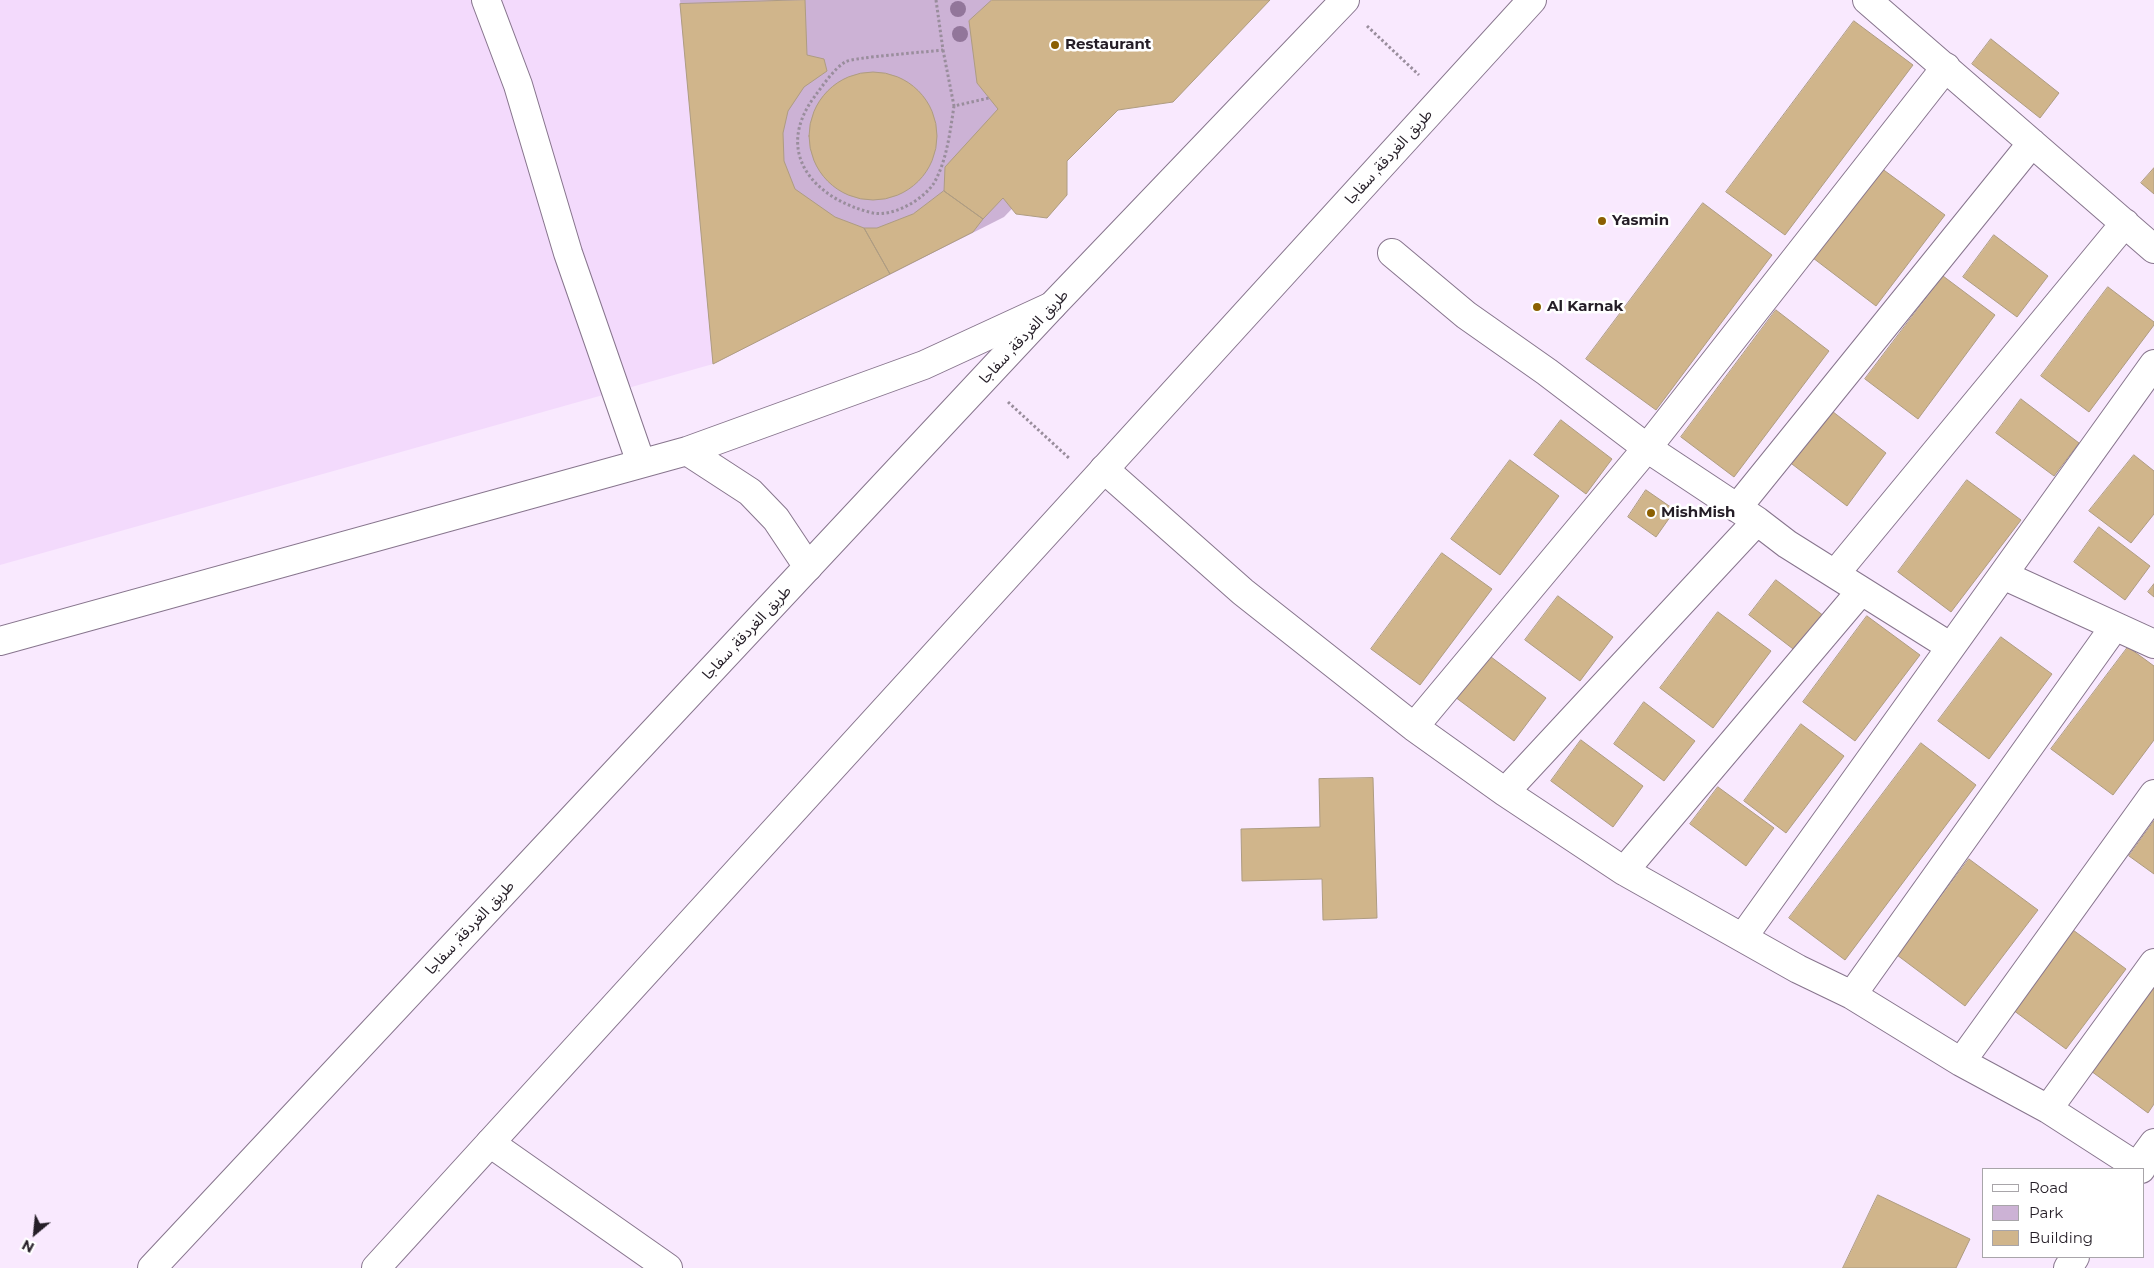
<!DOCTYPE html>
<meta charset="utf-8">
<style>
body{margin:0}
#map{position:relative;width:2154px;height:1268px;overflow:hidden;background:#f9e9fe;font-family:Montserrat,sans-serif}
canvas{display:block}
.legend{position:absolute;left:1982px;top:1168px;width:162px;height:90px;box-sizing:border-box;background:#fff;border:1px solid #a8a5a9;margin:0;padding:6px 9px;list-style:none;font-size:15px;color:#251e27}
.legend li{display:flex;align-items:center;gap:10px;height:25px}
.legend b{width:25px;border:1px solid #a8a5a9}
.north{position:absolute;left:10px;top:1208px;width:50px;height:50px;-webkit-text-stroke:4px #fff;paint-order:stroke;rotate:208deg;font-size:14px;font-weight:700;line-height:20px;text-align:center;color:#251e27}
.north::after{content:'';display:block;margin:auto;width:18px;height:22px;background:#251e27;clip-path:polygon(50% 0,100% 100%,50% 72%,0 100%)}
</style>
<div id="map">
<canvas width="2154" height="1268"></canvas>
<ul class="legend">
<li><b style="height:6px;background:#fff"></b>Road</li>
<li><b style="height:14px;background:#ccb2d5"></b>Park</li>
<li><b style="height:14px;background:#d0b58b"></b>Building</li>
</ul>
<div class="north">N</div>
</div>
<script>
const c = document.querySelector('canvas').getContext('2d');
c.lineJoin = 'round';
function paint(path, color) { c.fillStyle = color; c.fill(path, 'evenodd'); }
function stroke(path, color, width, dash) { c.strokeStyle = color; c.lineWidth = width; c.lineCap = dash ? 'butt' : 'round'; c.setLineDash(dash || []); c.stroke(path); }
function write(font, color, halo, rows, align = 'center') {
  c.font = font + ' Montserrat,"Noto Sans Arabic",sans-serif'; c.lineWidth = 5; c.setLineDash([]); c.textBaseline = 'middle'; c.strokeStyle = halo; c.fillStyle = color; for (const [text, x, y, turn = 0] of rows) {
    c.save(); c.translate(x, y); c.rotate((+turn || 0) * Math.PI / 180); c.textAlign = isNaN(turn) ? turn : align; if (halo) c.strokeText(text, 0, 0); c.fillText(text, 0, 0); c.restore();
  }
}
paint(new Path2D(`
 M0,0H680L713,364L0,565Z`), '#f3dafc');
paint(new Path2D(`
 M680,0H1212L1004,217L713,364Z`), '#ccb2d5');
const building = new Path2D(`
 M805,0L807,55L824,59L827,71L804,87L788,111L783,133L784,161L795,189L835,217L864,228L890,274L713,364L680,4Z
 M992,0H1270L1173,102L1118,110L1067,161V195L1047,218L1016,214L1003,198L983,219L944,191L945,167L998,109L977,83L969,21Z
 M1854,21L1913,65L1785,235L1726,192Z
 M1991,39L2059,93L2040,118L1972,64Z
 M809 136a64 64 0 1 1 128 0a64 64 0 1 1-128 0Z
 M1881,168L1945,215L1876,306L1813,258Z
 M2154,168V194L2141,183Z
 M944,191L983,219L973,232L890,274L864,228H877L913,214Z
 M1703,203L1772,255L1656,410L1586,359Z
 M1994,235L2048,276L2017,317L1963,277Z
 M1943,276L1995,315L1918,419L1865,379Z
 M2108,287L2154,322V325L2089,412L2041,376Z
 M1776,310L1829,351L1734,477L1681,437Z
 M2021,399L2079,443L2054,476L1996,433Z
 M1828,408L1886,453L1847,506L1788,461Z
 M1561,420L1612,459L1586,494L1534,455Z
 M2134,455L2154,471V514L2131,543L2089,511Z
 M1510,460L1559,496L1500,575L1451,539Z
 M1967,480L2021,520L1951,612L1898,572Z
 M1646,490L1675,510L1656,537L1628,517Z
 M2099,527L2150,566L2125,600L2074,562Z
 M1442,553L1492,589L1420,685L1371,649Z
 M1776,580L1824,616L1797,652L1749,615Z
 M2154,584V597L2148,592Z
 M1558,596L1613,637L1580,681L1525,640Z
 M1718,612L1771,651L1713,728L1660,688Z
 M1867,616L1920,655L1855,741L1803,702Z
 M2001,637L2052,674L1989,759L1938,721Z
 M2128,647L2154,666V740L2113,795L2051,749Z
 M1483,651L1546,698L1514,741L1451,694Z
 M1644,702L1695,741L1664,781L1614,744Z
 M1801,724L1844,756L1786,833L1744,801Z
 M1581,740L1643,786L1613,827L1551,781Z
 M1921,743L1976,785L1845,960L1789,918Z
 M1373,778L1377,918L1323,920L1322,879L1242,881L1241,829L1320,827L1319,779Z
 M1718,787L1774,828L1746,866L1690,824Z
 M2154,821V874L2129,856Z
 M1969,859L2038,910L1965,1006L1897,955Z
 M2073,930L2126,969L2066,1049L2013,1010Z
 M2154,986V1104L2148,1113L2091,1071Z
 M1878,1195L1970,1239L1956,1268H1843Z`);
paint(building, '#d0b58b');
stroke(building, '#ae9c82', 1);
const minor = new Path2D(`
 M486,0L518,85L568,253L641,463
 M1867,0L2154,249
 M1392,253L1466,315L1547,372L1647,448L1757,521L1787,544L1951,647
 M687,451L750,492L776,519L808,567
 M1104,469L1243,592L1414,727L1505,792L1624,871L1798,969L1852,995L1961,1062L2048,1109L2141,1169
 M1737,508L2032,143
 M1835,574L2125,223
 M2003,575L2154,644
 M0,641L687,451L924,365L1052,306
 M1414,727L1647,448L1946,67
 M1505,792L1757,521
 M1624,871L1861,591
 M1743,937L2154,364
 M1852,995L2115,626
 M1961,1062L2154,794
 M2048,1109L2154,963
 M490,1143L668,1268
 M2135,1169L2154,1143
 M2068,1268L2075,1257`);
const major = new Path2D(`
 M152,1268L1052,306L1345,0
 M376,1268L1532,0`);
stroke(minor, '#87758d', 30);
stroke(major, '#87758d', 30);
stroke(new Path2D(`
 M936,0L943,50C927,52 854,57 845,62C834,69 823,85 815,96C773,152 813,199 873,213C893,217 923,200 934,183C947,160 950,132 954,106
 M1367,26L1419,75
 M943,50L954,106L989,98
 M1008,402L1070,459`), '#998d9c', 3, [2.5, 2.5]);
stroke(minor, '#fff', 28);
stroke(major, '#fff', 28);
c.fillStyle = '#92769a';
for (const [x, y] of [
 [958,9],
 [960,34]
]) { c.beginPath(); c.arc(x, y, 8, 0, 2 * Math.PI); c.fill(); }
for (const [x, y, r, color] of [
 [1055,45,5,"#8b5f01"],
 [1602,221,5,"#8b5f01"],
 [1537,307,5,"#8b5f01"],
 [1651,513,5,"#8b5f01"]
]) { const dot = new Path2D(); dot.arc(x, y, r, 0, 2 * Math.PI); c.fillStyle = color; c.fill(dot); stroke(dot, '#fff', 2); }
write('bold 15px', '#251e27', '#fff', [
 ["Restaurant",1065,45],
 ["Yasmin",1612,221],
 ["Al Karnak",1547,307],
 ["MishMish",1661,513]
], 'left');
write('15px', '#251e27', '#fff', [
 ["طريق الغردقة, سفاجا",1389,157,-48],
 ["طريق الغردقة, سفاجا",1024,337,-47],
 ["طريق الغردقة, سفاجا",747,633,-47],
 ["طريق الغردقة, سفاجا",470,928,-47]
]);
</script>
